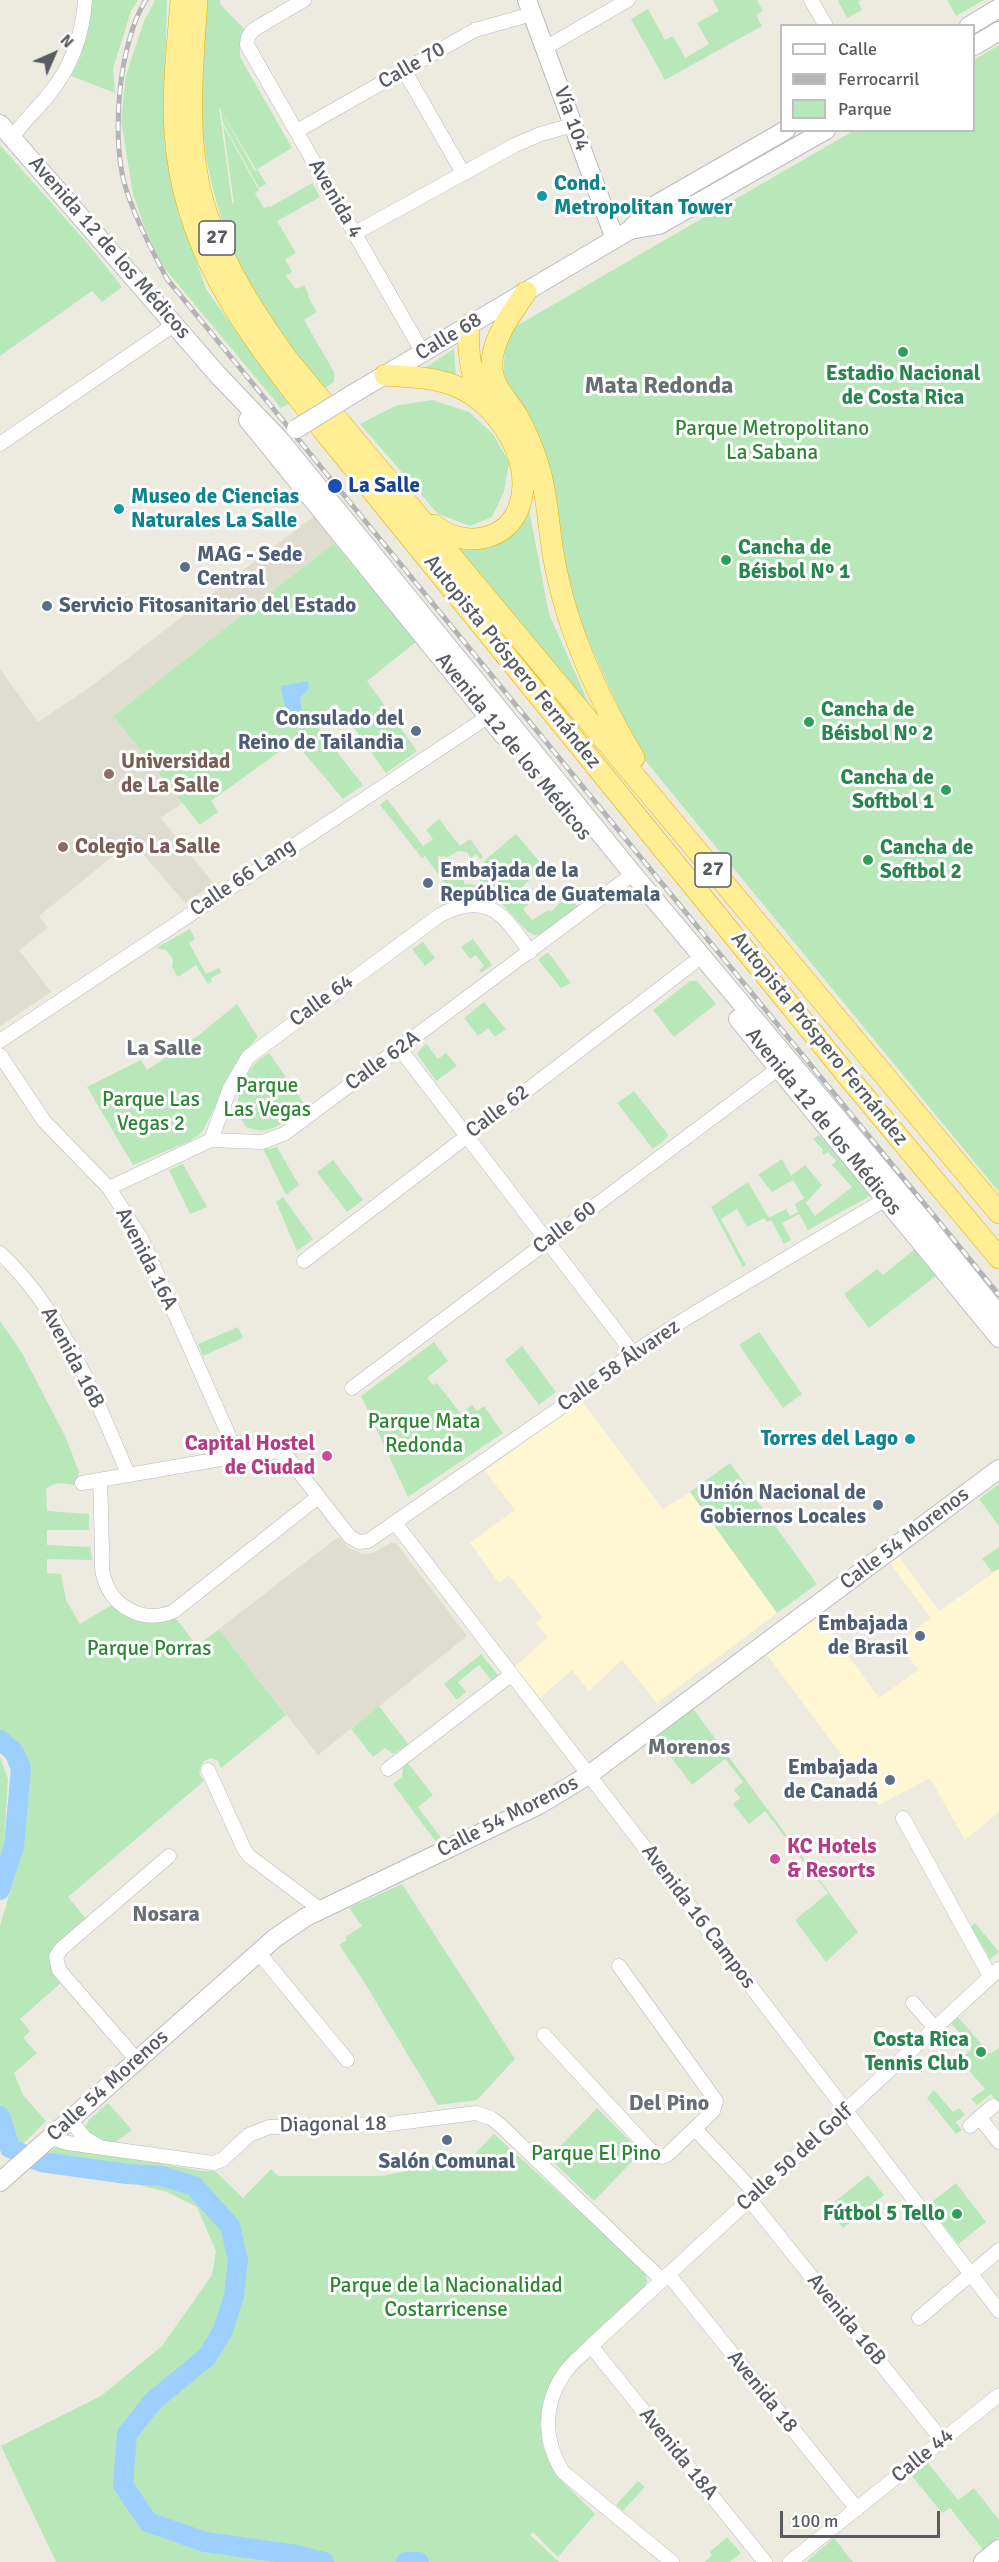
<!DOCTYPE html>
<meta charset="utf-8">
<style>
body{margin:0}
#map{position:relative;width:999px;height:2562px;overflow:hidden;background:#edebdf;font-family:Signika,sans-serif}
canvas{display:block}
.legend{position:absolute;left:780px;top:24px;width:195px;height:108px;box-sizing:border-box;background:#fff;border:2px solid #bcbec0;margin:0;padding:8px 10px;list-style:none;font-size:18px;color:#585c62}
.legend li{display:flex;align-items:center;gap:12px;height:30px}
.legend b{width:30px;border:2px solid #bcbec0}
.north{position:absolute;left:24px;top:24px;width:60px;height:60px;-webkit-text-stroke:4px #fff;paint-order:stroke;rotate:45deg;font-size:16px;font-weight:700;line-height:24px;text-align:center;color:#585c62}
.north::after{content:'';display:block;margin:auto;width:21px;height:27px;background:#585c62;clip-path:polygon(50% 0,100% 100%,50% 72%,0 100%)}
.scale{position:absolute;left:780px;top:2511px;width:160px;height:27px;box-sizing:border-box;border:3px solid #585c62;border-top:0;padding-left:8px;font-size:18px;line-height:21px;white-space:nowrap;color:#585c62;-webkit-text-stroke:4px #fff;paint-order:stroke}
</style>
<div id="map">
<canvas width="999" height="2562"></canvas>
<ul class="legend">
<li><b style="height:8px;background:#fff"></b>Calle</li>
<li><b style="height:8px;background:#b3b4b5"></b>Ferrocarril</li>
<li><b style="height:16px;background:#b8e8ba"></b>Parque</li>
</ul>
<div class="north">N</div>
<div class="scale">100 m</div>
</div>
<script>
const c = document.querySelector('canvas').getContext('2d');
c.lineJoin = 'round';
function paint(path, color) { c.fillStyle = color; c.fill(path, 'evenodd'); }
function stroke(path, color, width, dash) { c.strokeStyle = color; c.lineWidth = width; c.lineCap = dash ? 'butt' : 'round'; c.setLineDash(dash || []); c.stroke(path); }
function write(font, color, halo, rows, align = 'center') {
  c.font = font + ' Signika,sans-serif'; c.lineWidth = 6; c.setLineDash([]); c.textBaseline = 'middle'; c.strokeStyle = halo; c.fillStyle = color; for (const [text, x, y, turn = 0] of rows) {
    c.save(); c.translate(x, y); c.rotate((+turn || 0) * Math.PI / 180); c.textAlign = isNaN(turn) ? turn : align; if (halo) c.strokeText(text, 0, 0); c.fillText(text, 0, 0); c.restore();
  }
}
paint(new Path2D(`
 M581,1400L663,1509L690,1492L777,1613L657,1703L622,1660L589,1691L572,1670L540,1698L515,1667L548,1637L536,1623L543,1618L509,1575L499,1583L470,1543L515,1510L485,1471Z
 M899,1557L939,1611L999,1569V1812L965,1840L930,1778L879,1805L765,1652L818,1614L879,1698L918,1670L898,1642L931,1618L890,1563Z`), '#fff7d2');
paint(new Path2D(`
 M314,516L334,543L113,716L182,803L161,818L214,884L185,903L132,841L39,916L48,928L19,950L51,992L0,1026V669L38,722L89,688Z
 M338,1537L349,1548L362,1554L373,1553L392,1542L396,1543L467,1636L318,1755L219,1629Z`), '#dfddcf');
paint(new Path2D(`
 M92,0H138L131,11L113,69L115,93L71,76L81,56Z
 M155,0H167L164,127L172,184L187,234L206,289L289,404L281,408L161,264L144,226L133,194L121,121L126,75L144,21Z
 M206,0H220V4L246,31L240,39V57L292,148L256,170L219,107L232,202L234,204L223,125L259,190L255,193L264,208L269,206L273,213L270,207L312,183L320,197L277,221L296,253L285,259L292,272L286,276L296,289L304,285L309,295L308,296L317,312L304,320L334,372V382L323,389C304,364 283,339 266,312C227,251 205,181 201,110C199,74 204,36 206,0Z
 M713,0H757L763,11L756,15L762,26L665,80L631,19L648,9L665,40L673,36L685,58L709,44L697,23L719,11Z
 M840,0H862L858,2L862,10L847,18L838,1Z
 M947,0H984L956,16Z
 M999,45V1192L639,753L572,605L540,438L503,380L506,332L853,131L974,130V60Z
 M221,111L255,171L258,170L266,184L259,188L223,123Z
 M0,145L87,243L122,287L102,302L92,291L0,356Z
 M454,349L456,378L423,369Z
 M432,400L469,412L493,434L509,462L504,492L492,517L470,526L438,514L360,424L395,406Z
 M527,499L549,614L598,724L458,547H490L514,530Z
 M334,543L416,642L367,681L417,751L386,773L336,703L313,721L363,785L343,799L294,741L211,801L218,812L200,825L113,716Z
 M387,799L423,846L433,839L426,830L439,819L460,846L470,839L483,857L480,859L476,854L471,858L467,852L458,851L448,857L438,856V862L449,872L450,878L464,876V884L479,885L485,860L516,834L544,867L511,897L517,903L525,896L531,902L523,909L532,920L549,910L551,912L567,895L579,908L543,935H534L526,930L502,904L478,897V891H450L425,856L422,858L380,805Z
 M190,929L195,939L189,943L206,974L219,968L222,972L211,978L212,981L208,984L196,965L178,977L172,967L173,959L166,950L156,948Z
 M473,939L492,965L481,973L479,970L484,966L476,955L470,959L461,947Z
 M423,942L435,958L425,966L412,949Z
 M548,952L571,983L561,988L538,960Z
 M690,981H697L716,1004L674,1037L653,1010Z
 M484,1002L506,1029L495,1037L488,1028L478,1036L464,1018Z
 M237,1004L258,1037L240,1056L205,1127L199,1135L190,1141L133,1165L87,1087L141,1060L147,1070L199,1035Z
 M426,1043L438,1059L446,1053L457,1066L436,1081L417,1054Z
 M269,1053L305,1105C285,1120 273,1138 246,1127L237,1112C238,1088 247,1065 269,1053Z
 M634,1091L669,1136L653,1149L617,1103Z
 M819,1135L869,1192L870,1196L808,1230L799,1214L782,1223L791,1240L784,1244L771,1220L767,1222L764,1218L747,1227L737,1209L721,1219L746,1265L743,1267L711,1207L748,1182L769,1218L786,1209L790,1216L798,1212L795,1204L804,1198L793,1180L772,1192L758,1175L782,1159L791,1176L805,1165L822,1185L806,1203L815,1216L852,1187L832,1165L836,1161L828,1152L824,1155L822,1152L823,1150L813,1139Z
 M277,1147L299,1185L286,1195L263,1148L269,1149Z
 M333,1160L363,1200L347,1212L317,1172Z
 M183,1164L207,1207L190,1214L169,1170Z
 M283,1197L313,1239L297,1251L276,1202Z
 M916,1248L937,1275L869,1328L844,1294L877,1269L883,1275Z
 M0,1321L22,1353L66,1438L79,1472L75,1485C64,1483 55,1481 46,1489L47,1511L89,1514V1530H47V1545L90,1547L92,1560L47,1559V1573L61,1574L66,1600L80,1624L115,1603L174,1616L197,1646L219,1629L286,1715L221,1768L218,1761L211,1758L204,1761C199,1769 197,1773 204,1781L68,1897L87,1920L58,1946L62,1982L20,2019L30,2031L23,2038L37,2053L14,2073L23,2095L46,2121L20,2147L12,2139L0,2105V1926L23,1847L30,1766L13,1740L0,1733Z
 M238,1327L243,1338L203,1356L198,1344Z
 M759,1332L802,1394L783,1408L739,1345Z
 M434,1342L448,1361L427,1378L433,1385L437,1383L461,1414L472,1405L477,1411L484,1406L503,1433L408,1497L361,1396Z
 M522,1346L556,1392L539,1405L505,1360Z
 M730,1463L817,1584L777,1613L690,1492Z
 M999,1484V1526L979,1499Z
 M999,1547V1569L992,1572L982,1559Z
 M481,1654L498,1675L492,1681L479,1665L458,1682L466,1692L457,1700L444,1684Z
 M379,1706L408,1744L393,1754L385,1748L373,1757L351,1729Z
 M692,1707L858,1932L826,1962L795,1920L828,1893L765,1811L749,1824L733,1804L740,1798L734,1790L743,1782L725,1759L692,1785L654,1735Z
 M0,1757L8,1779L4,1847L0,1858Z
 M407,1762L433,1795L418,1807L441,1838L436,1842L393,1784L402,1777L403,1767Z
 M402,1884L515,2059L477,2100L438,2105L361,1977L339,1945L347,1940L345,1937L362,1926L349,1908Z
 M975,1923L999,1952L990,1959L971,1927Z
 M958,2017L990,2054L999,2048V2105L991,2094L977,2105L971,2099L985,2089L960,2060L972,2048L951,2023Z
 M934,2090L953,2112L959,2108L965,2115L956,2122L962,2130L956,2134L927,2098Z
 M108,2103L132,2130L113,2144L89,2135L84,2129L89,2120Z
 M597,2108L641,2152L594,2201L549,2158Z
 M494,2134L645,2271L647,2282L645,2287L559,2368L540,2423L543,2447L554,2473L595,2514L558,2557L533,2532L530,2535L559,2562H56L1,2446L101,2396L162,2346L212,2275L216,2251L197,2207L167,2192L122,2181L28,2169L59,2145L202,2171H215L243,2198L271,2169L278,2176H382L433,2165L468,2161Z
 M868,2175L884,2195L843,2228L827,2208Z
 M956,2183L986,2222L958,2244L928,2205Z
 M927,2462L958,2500L974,2488L999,2520V2537L983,2550L950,2508L942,2513L911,2475Z
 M638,2481L645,2487L623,2511L616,2505Z
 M727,2537L741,2553L730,2562H705L712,2555L710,2552Z
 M834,2538L853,2562H808L807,2561Z`), '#b8e8ba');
paint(new Path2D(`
 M308,681L309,688L300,698L303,723L288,725L281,686Z`), '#9dcfff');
stroke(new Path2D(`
 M0,1740L14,1752L21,1768L14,1846L0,1890
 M0,2116L10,2148L41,2162L127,2174L162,2176L194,2186L230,2226L238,2260L234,2296L223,2330L207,2357L153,2401L127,2434L123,2485L148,2522L205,2542L297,2555L324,2562
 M406,2562H419`), '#9dcfff', 20);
const minor = new Path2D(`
 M304,0L253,30L248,37L247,45L423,353
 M811,0L826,26
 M545,48L628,0
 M404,70L463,173
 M297,131L475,30L532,14
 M13,137C23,121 38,109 49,94C71,68 83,34 85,0
 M355,233L515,145L541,134L573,125
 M0,444L175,324
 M0,1041L495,712
 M400,1049L633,1353
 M0,1055L44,1121L109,1188L142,1240L238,1456
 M211,1140L230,1088L248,1057L440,915C488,890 504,915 530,952
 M109,1188L211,1140L262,1142L284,1134L633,874
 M0,1253C63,1312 95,1396 128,1474
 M304,1261L692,964
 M352,1388L779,1068
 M100,1480C101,1502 101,1524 102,1546C102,1555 101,1565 103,1574C110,1607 144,1625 174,1611L318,1497
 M82,1483L238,1456L278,1451L288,1458L350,1537L359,1542L368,1541L557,1410L633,1353L690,1316L886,1199
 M396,1524C599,1785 797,2049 999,2311
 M388,1769L512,1674
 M208,1770L244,1849L249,1856L321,1910
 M903,1818L990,1976
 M258,1952L347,2060
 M913,2003L934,2027
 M544,2035L654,2154L662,2157L667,2155L713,2111L716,2101L619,1966
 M136,2059L59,1970L56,1957L61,1949L169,1856
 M980,2118L999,2142
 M70,2120L85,2138L98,2146
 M970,2126L993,2106
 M695,2129L756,2194
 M51,2138L68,2143L213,2163L222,2160L249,2135L269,2127L390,2124L476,2113L491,2118L499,2124L662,2280
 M749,2199L942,2440
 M668,2274L857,2509
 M919,2318L999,2250
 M591,2346L765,2562
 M672,2562L563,2472C543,2441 543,2404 564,2374C571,2363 582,2355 591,2346L999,1969
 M790,2562L999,2395`);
const secondary = new Path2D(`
 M527,0L615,239
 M969,26L999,8
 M974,46L999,31
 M0,124L217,374L280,440L633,874L927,1225L999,1315
 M630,230L659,225L826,130
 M351,395L630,230L650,208L786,130
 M248,420L504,736
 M738,1019L999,1338
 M0,2182L275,1938L306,1917L539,1805L590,1774L999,1469
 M983,2562L999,2549`);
const trunk = new Path2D(`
 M181,0C178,43 172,88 175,132C183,258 254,340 327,435L850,1079L999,1258
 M197,0C192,70 184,150 208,217C226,270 256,315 288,360L999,1213
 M526,292C511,315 490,340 492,369C493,388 509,401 518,417C525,430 531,444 536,458C549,495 548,536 557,574C571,640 600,701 634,758
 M469,325C467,353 471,378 483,403
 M385,375C407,377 432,377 453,385C496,401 534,458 520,504C509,542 462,549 434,525`);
stroke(minor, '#b7bac0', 15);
stroke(secondary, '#b8bcc3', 20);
stroke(trunk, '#ecae00', 22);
stroke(minor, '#fff', 14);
stroke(secondary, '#fff', 18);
stroke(trunk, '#ffee93', 21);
const rail = new Path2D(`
 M146,0C118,43 110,144 127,192C137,222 152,251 167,279L999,1295`);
stroke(rail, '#b3b4b5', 5);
stroke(rail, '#fff', 3, [9]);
const secondaryBridge = new Path2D(`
 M296,429L351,395`);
stroke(secondaryBridge, '#b8bcc3', 20, []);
stroke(secondaryBridge, '#fff', 18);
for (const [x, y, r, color] of [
 [542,196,6,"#0f9aa8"],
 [903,352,6,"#2e9e5b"],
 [335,486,8,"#1a4fb4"],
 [119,509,6,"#0f9aa8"],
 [726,560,6,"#2e9e5b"],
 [185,567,6,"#5c6f8a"],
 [47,606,6,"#5c6f8a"],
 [809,722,6,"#2e9e5b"],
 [416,731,6,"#5c6f8a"],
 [109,774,6,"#8d6e63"],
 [946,790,6,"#2e9e5b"],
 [63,847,6,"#8d6e63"],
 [868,860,6,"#2e9e5b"],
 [428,883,6,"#5c6f8a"],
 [910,1439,6,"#0f9aa8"],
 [327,1456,6,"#d1479c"],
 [878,1505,6,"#5c6f8a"],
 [920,1636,6,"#5c6f8a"],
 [890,1780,6,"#5c6f8a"],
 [775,1859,6,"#d1479c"],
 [981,2052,6,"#2e9e5b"],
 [447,2140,6,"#5c6f8a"],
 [957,2214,6,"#2e9e5b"]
]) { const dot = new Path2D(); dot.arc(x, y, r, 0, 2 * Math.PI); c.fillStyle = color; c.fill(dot); stroke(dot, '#fff', 2); }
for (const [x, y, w] of [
 [217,238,36],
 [713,870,36]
]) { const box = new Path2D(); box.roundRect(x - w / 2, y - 17, w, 34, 4.5); c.fillStyle = '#fff'; c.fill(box); stroke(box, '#585c62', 1.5); }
write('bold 20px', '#585c62', null, [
 ["27",217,238],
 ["27",713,870]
]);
write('21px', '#585c62', '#fff', [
 ["Calle 70",412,66,-30],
 ["Vía 104",571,119,70],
 ["Avenida 4",335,199,60],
 ["Avenida 12 de los Médicos",109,248,49],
 ["Calle 68",449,337,-31],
 ["Autopista Próspero Fernández",512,662,51],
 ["Avenida 12 de los Médicos",513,747,51],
 ["Calle 66 Lang",243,878,-34],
 ["Calle 64",322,1001,-36],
 ["Autopista Próspero Fernández",819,1039,51],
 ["Calle 62A",383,1061,-36],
 ["Calle 62",498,1112,-37],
 ["Avenida 12 de los Médicos",823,1122,51],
 ["Calle 60",565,1228,-37],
 ["Avenida 16A",146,1259,63],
 ["Avenida 16B",72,1358,62],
 ["Calle 58 Álvarez",619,1366,-35],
 ["Calle 54 Morenos",905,1539,-37],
 ["Calle 54 Morenos",508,1817,-27],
 ["Avenida 16 Campos",698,1917,53],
 ["Calle 54 Morenos",108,2086,-42],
 ["Diagonal 18",333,2125,-1],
 ["Calle 50 del Golf",795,2158,-42],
 ["Avenida 16B",846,2320,51],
 ["Avenida 18",762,2392,51],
 ["Avenida 18A",678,2454,51],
 ["Calle 44",923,2456,-39]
]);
write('bold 21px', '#0d838f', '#fff', [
 ["Cond.",554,184],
 ["Metropolitan Tower",554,208],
 ["Museo de Ciencias",131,497],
 ["Naturales La Salle",131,521],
 ["Torres del Lago",898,1439,"right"]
], 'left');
write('bold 21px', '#27864d', '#fff', [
 ["Estadio Nacional",903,374,"center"],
 ["de Costa Rica",903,398,"center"],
 ["Cancha de",738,548],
 ["Béisbol Nº 1",738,572],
 ["Cancha de",821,710],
 ["Béisbol Nº 2",821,734],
 ["Cancha de",934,778,"right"],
 ["Softbol 1",934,802,"right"],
 ["Cancha de",880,848],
 ["Softbol 2",880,872],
 ["Costa Rica",969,2040,"right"],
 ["Tennis Club",969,2064,"right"],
 ["Fútbol 5 Tello",945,2214,"right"]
], 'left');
write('21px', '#2c8634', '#fff', [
 ["Parque Metropolitano",772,429],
 ["La Sabana",772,453],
 ["Parque",267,1086],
 ["Las Vegas",267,1110],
 ["Parque Las",151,1100],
 ["Vegas 2",151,1124],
 ["Parque Mata",424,1422],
 ["Redonda",424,1446],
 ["Parque Porras",149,1649],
 ["Parque El Pino",596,2154],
 ["Parque de la Nacionalidad",446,2286],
 ["Costarricense",446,2310]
]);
write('bold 21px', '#164399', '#fff', [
 ["La Salle",348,486]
], 'left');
write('bold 21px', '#4e5e75', '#fff', [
 ["MAG - Sede",197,555,"left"],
 ["Central",197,579,"left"],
 ["Servicio Fitosanitario del Estado",59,606,"left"],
 ["Consulado del",404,719],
 ["Reino de Tailandia",404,743],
 ["Embajada de la",440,871,"left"],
 ["República de Guatemala",440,895,"left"],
 ["Unión Nacional de",866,1493],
 ["Gobiernos Locales",866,1517],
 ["Embajada",908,1624],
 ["de Brasil",908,1648],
 ["Embajada",878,1768],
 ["de Canadá",878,1792],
 ["Salón Comunal",447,2162,"center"]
], 'right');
write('bold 21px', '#785e54', '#fff', [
 ["Universidad",121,762],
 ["de La Salle",121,786],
 ["Colegio La Salle",75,847]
], 'left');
write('bold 21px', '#b23c85', '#fff', [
 ["Capital Hostel",315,1444],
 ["de Ciudad",315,1468],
 ["KC Hotels",787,1847,"left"],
 ["& Resorts",787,1871,"left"]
], 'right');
write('bold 22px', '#696e74', '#fff', [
 ["La Salle",164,1049],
 ["Morenos",689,1748],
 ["Nosara",166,1915],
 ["Del Pino",669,2104]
]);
write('bold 24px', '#696e74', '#fff', [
 ["Mata Redonda",659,387]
]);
</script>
